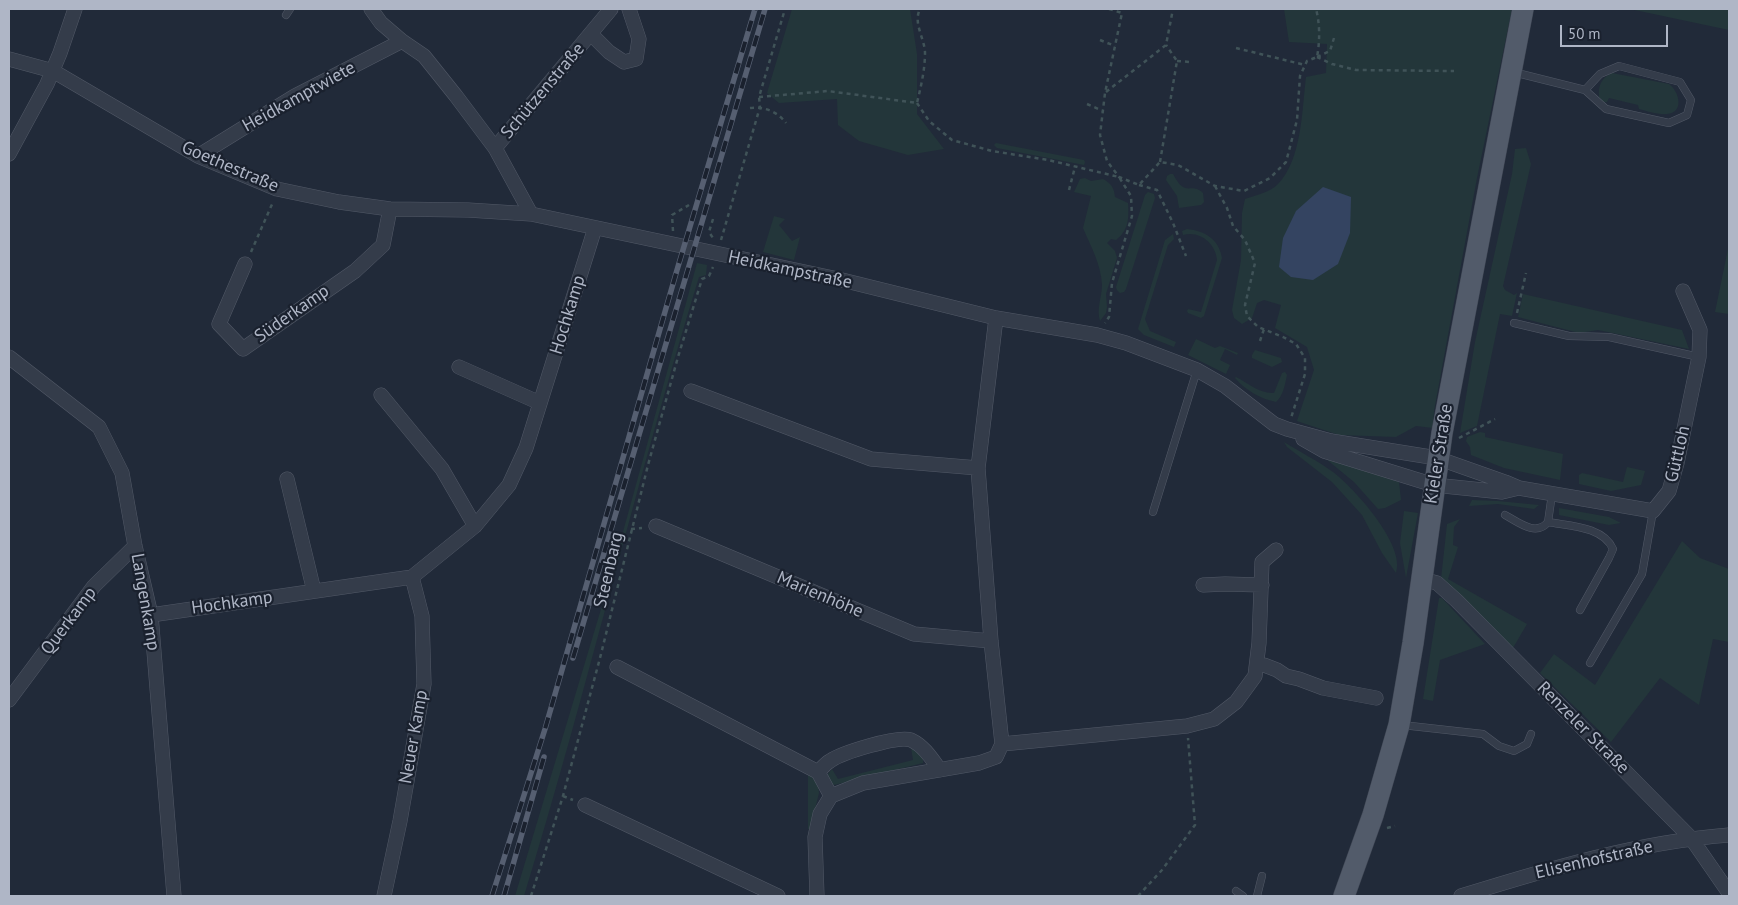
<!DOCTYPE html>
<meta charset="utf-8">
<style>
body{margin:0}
#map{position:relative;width:1738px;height:905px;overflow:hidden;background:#212a39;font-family:"PT Sans",sans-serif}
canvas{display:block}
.frame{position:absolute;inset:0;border:10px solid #afb6c6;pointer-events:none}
.scale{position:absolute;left:1560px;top:25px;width:108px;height:22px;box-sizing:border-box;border:2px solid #afb6c6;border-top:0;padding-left:6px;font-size:15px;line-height:18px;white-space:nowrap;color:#afb6c6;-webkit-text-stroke:4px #1a212e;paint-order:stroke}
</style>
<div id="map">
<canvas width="1738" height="905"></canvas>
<div class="frame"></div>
<div class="scale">50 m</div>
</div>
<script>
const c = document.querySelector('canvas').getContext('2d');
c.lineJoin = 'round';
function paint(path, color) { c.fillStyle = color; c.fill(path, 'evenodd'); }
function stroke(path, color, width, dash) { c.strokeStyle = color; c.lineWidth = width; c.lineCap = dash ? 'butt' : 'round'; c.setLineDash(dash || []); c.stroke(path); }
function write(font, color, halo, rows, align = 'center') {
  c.font = font + ' "PT Sans",sans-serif'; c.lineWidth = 4.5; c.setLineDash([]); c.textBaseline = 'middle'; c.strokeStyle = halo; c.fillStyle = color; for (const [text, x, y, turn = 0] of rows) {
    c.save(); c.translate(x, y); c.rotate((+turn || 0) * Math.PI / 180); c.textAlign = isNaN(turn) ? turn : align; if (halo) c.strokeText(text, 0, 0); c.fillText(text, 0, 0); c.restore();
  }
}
paint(new Path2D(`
 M792,9H910L917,54V114L944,149L908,155L859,141L838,125L837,99L779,103L767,93Z
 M1284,9H1512L1477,178L1434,411L1433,428L1416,426L1396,437L1339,435L1297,421L1314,370L1307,347L1275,328L1281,305L1264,300L1257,303L1252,318L1242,324L1234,318L1232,310L1241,260L1242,213L1245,199C1254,196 1270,192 1277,185C1302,161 1302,109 1306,77L1326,73L1327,44L1289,42Z
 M1630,9H1729V30Z
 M1612,73L1669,84C1680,92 1684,113 1667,114C1658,115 1647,111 1639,109L1638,105L1609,98L1607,102H1603L1599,97C1598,86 1601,78 1612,73Z
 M996,143L1084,160L1085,162L1084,165L997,148L994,145Z
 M1526,148L1531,164L1503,286L1505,290L1514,295L1517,293L1512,316L1500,314L1477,426L1460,433L1475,342L1512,174L1515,149Z
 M1170,174H1173C1186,199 1190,181 1203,193L1204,202L1201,205L1179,208L1177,196L1166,180L1167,176Z
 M1085,178L1091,181L1103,179C1112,184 1114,188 1115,197L1128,203C1129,218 1129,230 1116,240L1111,239L1107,243L1115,251L1117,258L1106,294L1107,307L1106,313L1100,321C1096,309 1102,297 1102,285C1101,264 1091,247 1083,228L1091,196L1074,192L1080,179Z
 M1148,192L1154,194L1155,198L1126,289L1124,292L1120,293L1117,290L1116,287L1145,195Z
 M774,216L785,219L779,225L792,241L800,237L794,260L763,252Z
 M1187,229C1205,231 1219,239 1222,258L1204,316L1201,318L1188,313L1187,311L1188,309L1201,312L1217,260C1216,244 1200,230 1183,235L1182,231Z
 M1173,234L1174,239L1168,245L1145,319L1150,331L1176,342L1174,347L1144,335L1138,329L1165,240Z
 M1729,244V314L1715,312Z
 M697,263L707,265L706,275L699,277C636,482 587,691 524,896H515L610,579Z
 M1523,294L1682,330L1689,349L1598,330L1579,333L1518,317Z
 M1196,339L1215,348L1220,346L1238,353L1237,355L1225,349L1220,360L1230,365L1226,374L1188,355Z
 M1255,350L1281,358L1282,362L1272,367L1252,358V355Z
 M1285,372L1287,375C1285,385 1283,396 1276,402C1261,399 1245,390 1235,378L1236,377C1248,383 1260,394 1274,393L1282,373Z
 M1480,432L1485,433V437L1563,454L1560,480L1504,468L1471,455L1470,447L1466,441L1467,437Z
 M1284,442C1300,452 1318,461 1333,472C1354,488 1406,545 1396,573L1382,553L1362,515L1332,482L1287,447Z
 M1326,459L1399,482L1401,500L1385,508L1378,509L1354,482Z
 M1627,467L1645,471L1641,485L1611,491L1579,484V475L1582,473L1623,482Z
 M1472,500L1498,501L1539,505L1534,509L1498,504L1469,506Z
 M1559,508L1609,517L1621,523L1609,525L1559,515Z
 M1404,511L1418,513L1406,578L1400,543Z
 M1460,519L1454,527L1453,545L1458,547L1448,579L1527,624L1513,648L1441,579L1447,524Z
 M1682,541L1700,558L1729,569V642L1713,639L1699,705L1660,678L1611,742L1540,673L1554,654L1595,685Z
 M1439,598H1442L1485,644L1440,660L1433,701L1423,699Z
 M911,748L923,756V763L834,785L830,784L827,775L832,769L838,779L913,760Z
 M808,774H812L818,783L819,793L810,829H808Z`), '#23363a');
paint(new Path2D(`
 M1323,187L1351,197L1350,233L1338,264L1313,280L1291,277L1279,267L1283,238L1296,211Z`), '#344461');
const service = new Path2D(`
 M286,15L290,9
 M1513,72L1585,90L1606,109L1669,123L1687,115L1691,100L1680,82L1619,66L1600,74L1585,90
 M1514,323L1569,336L1609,337L1699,357
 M1153,512L1197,370
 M1505,515C1518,522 1536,537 1548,522L1552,494
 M1548,522C1569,526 1603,526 1613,549L1609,558L1580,610
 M1590,663L1642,574L1653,511
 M1402,725L1483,734L1499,746L1514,751L1527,744L1531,734
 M1236,891L1243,896
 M1257,896L1262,876`);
const minor = new Path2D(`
 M371,9L381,23L402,41L424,56L456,96L495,148L531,214
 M591,34L609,52L624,62L636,59L639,39L629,9
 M9,59L53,71L198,156L277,189L339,202L390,209L468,210L531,214L838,279L996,318L1097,335L1126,343L1197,370L1225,386L1274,424L1287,429L1331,441L1437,458L1505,482L1519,488L1653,511L1669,491L1677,463L1699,357L1700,330L1683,291
 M495,148L611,9
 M9,154L47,84L60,53L75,9
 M198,156L295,96L402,41
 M245,264L219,324L243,349L355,271L383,245L390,209
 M9,357L99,427L122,473L135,546L151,615L174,896
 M459,367L540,403
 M691,391L871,459L978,468
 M381,395L442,469L475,526
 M1303,439L1324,451L1434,485L1502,492L1519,488
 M287,479L314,591
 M656,526L914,634L991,641
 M1422,579L1437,583L1457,601L1691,838L1729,893
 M1203,585L1225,584L1262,585
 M151,615L412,577L475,526L509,485L526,448L595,228
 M1257,665H1264L1277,670L1286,676L1299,679L1323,688L1376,698
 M617,667L818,772L831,796
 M9,700L94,586L135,546
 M1002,744L1187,726L1214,719L1236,702L1255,676L1259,643L1262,562L1276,550
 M818,772C822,768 825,764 830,761C841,753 898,735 911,740C924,746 932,759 940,770
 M585,805L778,896
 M384,896L400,821L424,684L422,616L412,577
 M817,896L815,837L820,814L831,796L863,783L979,763L996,757L1002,744L991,641L978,468L996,318
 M1461,896C1548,869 1638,842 1729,835`);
const primary = new Path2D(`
 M1344,896L1373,815L1399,725L1413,643L1442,433L1523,9`);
stroke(service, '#525967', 8);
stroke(minor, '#525967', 15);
stroke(primary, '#3e4553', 22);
stroke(new Path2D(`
 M1109,9L1122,13L1105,93L1100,135L1107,161L1119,177L1139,185L1160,162L1178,165L1215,186L1244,191L1270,178L1286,162L1297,120L1300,76L1307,61L1317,57C1320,41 1320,24 1316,9
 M1100,40L1115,46
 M1236,48L1305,65
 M1317,57L1332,64L1356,70L1454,71
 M1317,57L1330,51L1334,38
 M1177,61L1190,62
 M1106,92L1166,45L1173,9
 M759,97L828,91L917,103C921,86 925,70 925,52C924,37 913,23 920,9
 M917,103L929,121L952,140L992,151L1048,160L1119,177L1131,196L1132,216L1112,283L1109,317L1105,323
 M1087,104L1103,111
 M750,108C764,106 778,112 786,123
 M1160,162L1177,61L1166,45
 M1139,185L1157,190L1173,223L1186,256
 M1215,186L1227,208L1233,226L1245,240L1255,263L1245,305L1247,316L1258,327L1283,337L1296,344L1305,358V374L1291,418
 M1069,190L1075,167
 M713,219L709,232L713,238
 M673,231L672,215L689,205
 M721,240L760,107L759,97L785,9
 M251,252L273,202
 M1517,313L1526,273
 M1260,341L1264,329
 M1459,438L1495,419
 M631,529L642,528
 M563,796L573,800
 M1387,828L1395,826
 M531,896L563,796L600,658L648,465L678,357L702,279L709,276L713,267
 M1138,896L1162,870L1195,825L1188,738`), '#405358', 2.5, [4, 4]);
stroke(service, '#343c4a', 7);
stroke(minor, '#343c4a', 14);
stroke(primary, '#525b6a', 21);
const rail = new Path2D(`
 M573,658L765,9
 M492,896L545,729L677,270L755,9
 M504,896L544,757`);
stroke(rail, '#565f71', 5.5);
stroke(rail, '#1a212e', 4, [11]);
write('18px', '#afb6c6', '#1a212e', [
 ["Schützenstraße",543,91,-50],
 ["Heidkamptwiete",299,97,-29],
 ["Goethestraße",230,167,23],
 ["Heidkampstraße",790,270,12],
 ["Süderkamp",292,314,-35],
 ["Hochkamp",568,315,-73],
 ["Kieler Straße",1439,454,-81],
 ["Güttloh",1678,454,-77],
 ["Steenbarg",609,570,-77],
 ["Marienhöhe",820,595,23],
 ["Langenkamp",145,602,80],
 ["Hochkamp",232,603,-8],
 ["Querkamp",69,621,-53],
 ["Renzeler Straße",1583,728,45],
 ["Neuer Kamp",414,737,-80],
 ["Elisenhofstraße",1594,860,-13]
]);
</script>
